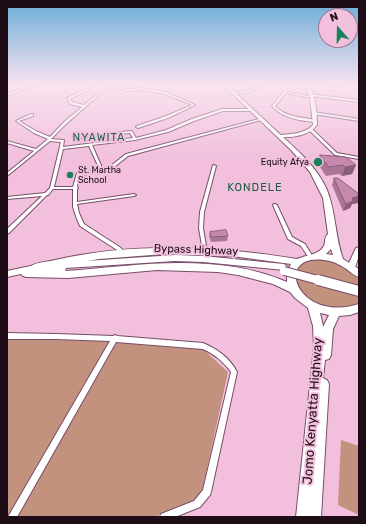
<!DOCTYPE html>
<style>
body{margin:0}
#map{position:relative;width:366px;height:524px;overflow:hidden;background:#f2c0dd;font-family:Rubik,sans-serif}
canvas{display:block}
.frame{position:absolute;inset:0;border:8px solid #1e0d17;pointer-events:none}
.north{position:absolute;left:318px;top:8px;width:40px;height:40px;box-sizing:border-box;background:#f2c0dd;border:1px solid #9d788e;border-radius:50%;rotate:340deg;font-size:11px;font-weight:700;line-height:16px;text-align:center;color:#1e0d17}
.north::after{content:'';display:block;margin:auto;width:14px;height:18px;background:#18805a;clip-path:polygon(50% 0,100% 100%,50% 72%,0 100%)}
</style>
<div id="map">
<canvas width="366" height="524"></canvas>
<div class="frame"></div>
<div class="north">N</div>
</div>
<script>
const c = document.querySelector('canvas').getContext('2d');
c.lineJoin = 'round';
function paint(path, color) { c.fillStyle = color; c.fill(path, 'evenodd'); }
function stroke(path, color, width, dash) { c.strokeStyle = color; c.lineWidth = width; c.lineCap = dash ? 'butt' : 'round'; c.setLineDash(dash || []); c.stroke(path); }
function write(font, color, halo, rows, align = 'center') {
  c.font = font + ' Rubik,sans-serif'; c.lineWidth = 4; c.setLineDash([]); c.textBaseline = 'middle'; c.strokeStyle = halo; c.fillStyle = color; for (const [text, x, y, turn = 0] of rows) {
    c.save(); c.translate(x, y); c.rotate((+turn || 0) * Math.PI / 180); c.textAlign = isNaN(turn) ? turn : align; if (halo) c.strokeText(text, 0, 0); c.fillText(text, 0, 0); c.restore();
  }
}
paint(new Path2D(`
 M315,258L334,261L356,273L359,277V305L327,310L298,292L293,274C299,264 304,262 315,258Z
 M7,339L119,341L203,349L228,372L202,492L192,501L154,517H7Z
 M341,440L359,446V517L357,514L338,505Z`), '#c3927f');
const street = new Path2D(`
 M37,84H62L61,85H38Z
 M97,84H100L70,99L72,102L84,105L109,84H112L126,89L142,88L166,92L195,105L168,118L138,128L136,127L137,126L166,116L192,105L165,94L142,90L126,91L110,85L66,124L51,139L64,140L63,147L133,138L130,133L81,138L79,137L81,136L131,131H132L136,138L166,130L192,119L222,109H250L251,110L250,111H223L194,121L168,132L135,140L92,145L103,170L107,169L126,154L259,119L261,120L128,156L109,171L80,175L77,186L78,188L77,189V202L134,194L136,195L134,196L77,204L79,213L84,224L121,248L124,253V254H120L117,250L80,226L77,219L73,207V189H53L49,194L48,195H47L9,233L7,234V229L42,196L7,199V197L45,193L50,188L61,142L50,141L7,176V173L34,151L7,143V141L36,149L48,139L34,133L16,121L31,114H33V116L19,121L36,131L50,137L64,122L82,107L70,104L67,98ZM89,146L100,170L77,173L73,187H54L63,149Z
 M261,84H264L251,92L234,94L233,93L249,90Z
 M323,84H344L339,86L324,85Z
 M284,91L313,97L312,98L286,93L275,106C285,117 301,117 315,120H316V122C301,121 282,118 272,106Z
 M310,94L359,100V102L311,96H310Z
 M313,112L359,119V121L314,114H313Z
 M310,129H312L337,153L359,157V159L335,155L310,131Z
 M213,165L216,166L204,212L203,228L207,252L205,254L203,252L199,228L200,212Z
 M274,204H275L277,205L292,237L305,244L313,257V258H309L301,246L288,239L273,205Z
 M7,333L56,334L113,336L115,335L117,336L203,343C217,349 230,358 237,372L211,492L210,495L200,507L175,517H160L161,514L194,501L203,490L231,372C224,362 214,354 203,349L116,342L17,517H8L110,341L56,339H7Z`);
const secondary = new Path2D(`
 M35,84H40L7,96V94Z
 M304,84H308C316,95 317,112 317,125C309,136 291,138 278,137V136L280,135C291,134 305,134 313,125L310,97Z`);
const primary = new Path2D(`
 M359,247C359,256 358,261 354,269H348L347,267L356,248Z
 M175,255L203,256L284,264L288,267L284,270L203,262L175,261L66,268L65,271L62,272L34,275L30,272L7,277V271L40,264L43,265L44,268L53,267V264L56,263Z`);
const highway = new Path2D(`
 M222,84H226C241,98 256,112 271,126C292,146 315,163 327,190C336,212 335,237 343,259L359,269V277C355,276 352,273 349,271C342,265 333,261 324,260C272,253 297,324 359,304V312L350,315L339,316L333,329L331,355L329,359L325,360L323,378L327,380L329,384L321,517H296L314,347L313,326L308,308L295,298L290,292L273,284L238,275L218,272L157,270L68,278L26,277L23,276L21,274L23,272L33,271L29,268C33,262 48,262 55,260C135,242 217,246 297,259C306,255 319,255 324,246C326,241 324,237 328,234L323,198L310,172L291,150ZM331,249L333,255L326,254ZM165,254L232,256L291,264L287,272V282C237,260 177,261 124,266C94,268 65,273 35,271L99,259ZM320,313L329,315L323,327V326Z`);
stroke(street, '#774d67', 2);
stroke(secondary, '#774d67', 2);
stroke(primary, '#774d67', 2);
stroke(highway, '#774d67', 2);
paint(street, '#fff');
paint(secondary, '#fff');
paint(primary, '#fff');
paint(highway, '#fff');
const primaryBridgeFar1 = new Path2D(`
 M284,271L322,281`);
const primaryBridge = new Path2D(`
 M318,280L359,291`);
stroke(primaryBridgeFar1, '#774d67', 10, []);
stroke(primaryBridge, '#774d67', 12, []);
stroke(primaryBridgeFar1, '#fff', 8);
stroke(primaryBridge, '#fff', 10);
paint(new Path2D(`
 M320,155L356,165L352,174L342,176L339,174L326,176L318,164Z
 M334,178L359,194V200L358,203L352,204L350,208L343,211L332,185Z
 M210,232L228,236L227,241L211,242L209,236Z`), '#ab7596');
paint(new Path2D(`
 M356,165L352,174L342,176L345,167Z
 M359,196V200L358,203L352,204L350,208L343,211L346,204L352,198Z`), '#8b5f7a');
const building = new Path2D(`
 M320,155L346,157L356,165L345,167L343,165L329,167Z
 M334,178H338L359,194V196L352,198L353,201L346,204Z
 M226,230L228,236L211,237L210,232Z`);
paint(building, '#c788ae');
stroke(building, '#8b5f7a', 1);
const sky = c.createLinearGradient(0, 0, 0, 157);
sky.addColorStop(0, '#6aadd8');
sky.addColorStop(0.54, '#f9e3f0');
sky.addColorStop(1, '#f9e3f000');
c.fillStyle = sky;
c.fillRect(0, 0, 366, 157);
for (const [x, y, r, color] of [
 [318,162,5,"#18805a"],
 [70,175,4,"#18805a"]
]) { const dot = new Path2D(); dot.arc(x, y, r, 0, 2 * Math.PI); c.fillStyle = color; c.fill(dot); stroke(dot, '#f2c0dd', 1.5); }
write('9px', '#1e0d17', '#f2c0dd', [
 ["Equity Afya",309,162],
 ["St. Martha",78,170,"left"],
 ["School",78,180,"left"]
], 'right');
c.letterSpacing = '1px';
write('11px', '#1b5e44', '#f2c0dd', [
 ["NYAWITA",99,138],
 ["KONDELE",255,188]
]);
c.letterSpacing = '0px';
write('11px', '#1e0d17', '#f2c0dd', [
 ["Bypass Highway",196,250,2]
]);
write('13px', '#1e0d17', '#f2c0dd', [
 ["Jomo Kenyatta Highway",313,411,-86]
]);
</script>
